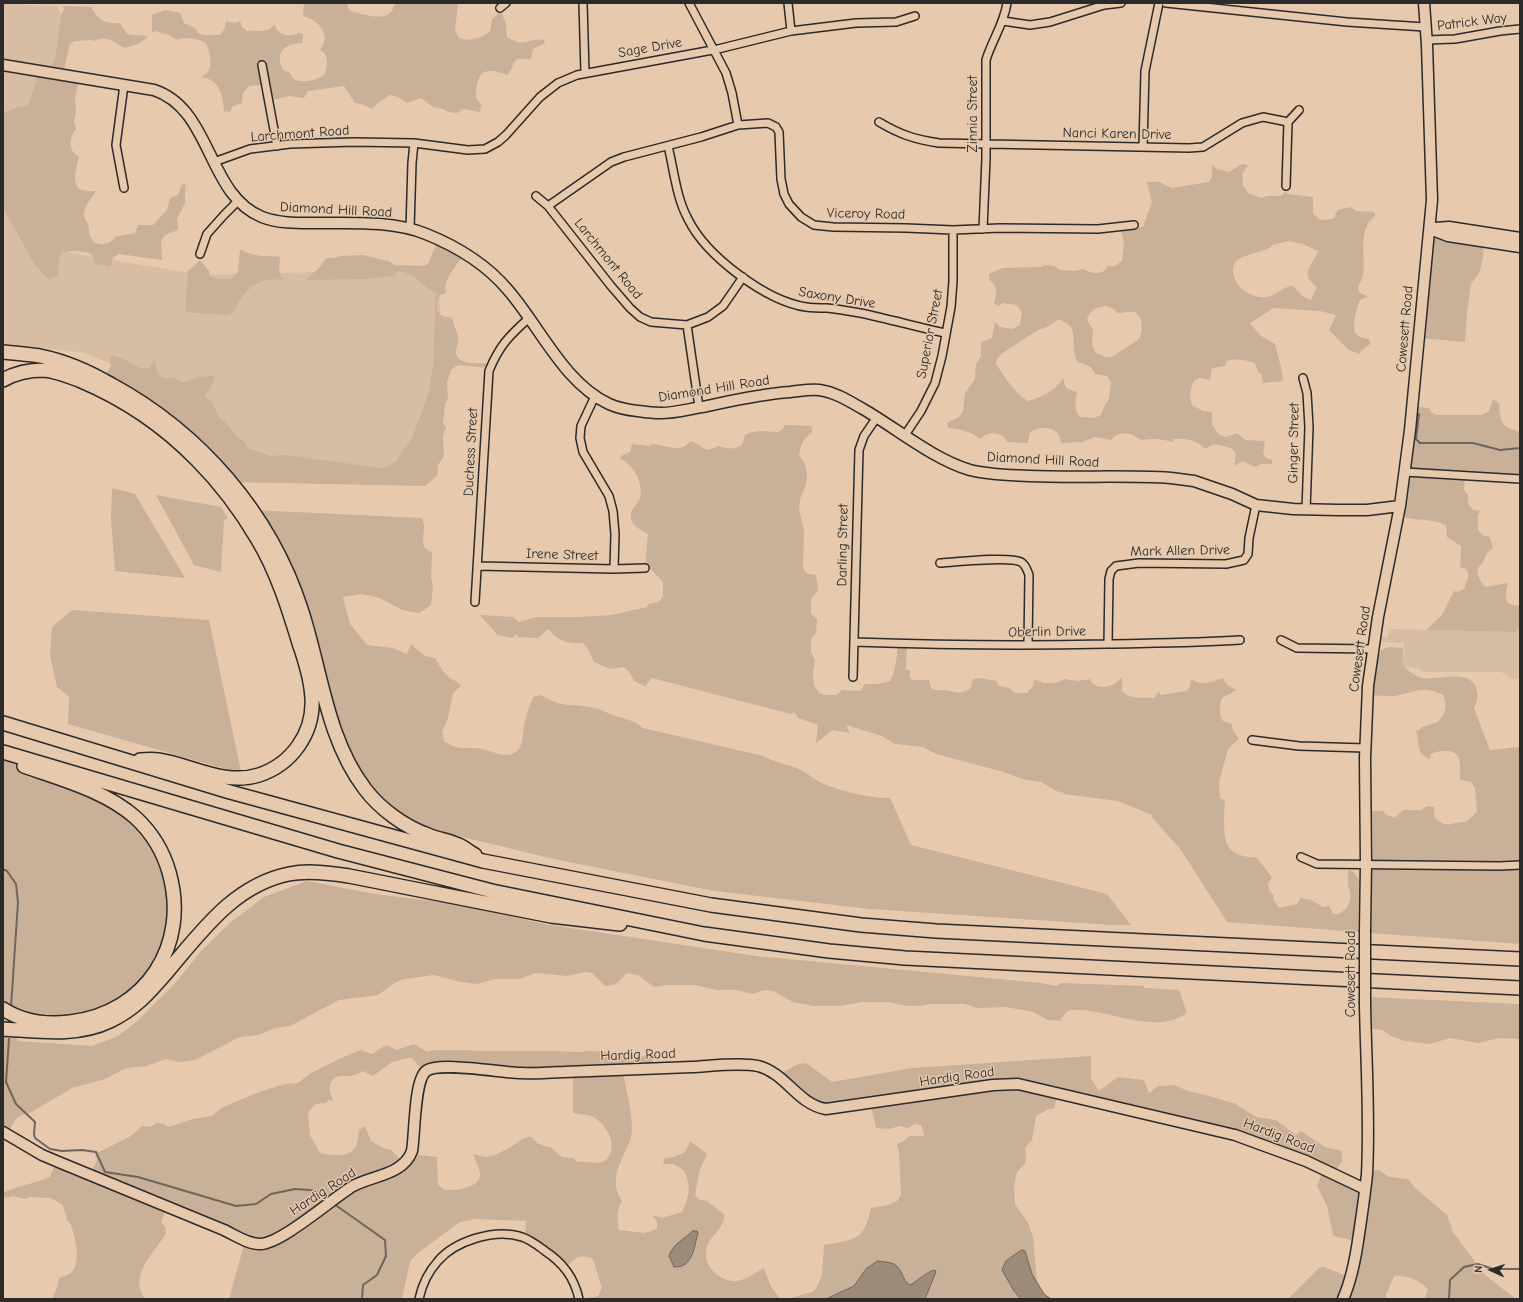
<!DOCTYPE html>
<style>
body{margin:0}
#map{position:relative;width:1523px;height:1302px;overflow:hidden;background:#e7caae;font-family:"Comic Neue",sans-serif}
canvas{display:block}
.frame{position:absolute;inset:0;border:4px solid #2b2b2b;pointer-events:none}
.north{position:absolute;left:1471px;top:1250px;width:40px;height:40px;-webkit-text-stroke:3px #e7caae;paint-order:stroke;rotate:273deg;font-size:11px;font-weight:700;line-height:16px;text-align:center;color:#2b2b2b}
.north::after{content:'';display:block;margin:auto;width:14px;height:18px;background:#2b2b2b;clip-path:polygon(50% 0,100% 100%,50% 72%,0 100%)}
</style>
<div id="map">
<canvas width="1523" height="1302"></canvas>
<div class="frame"></div>
<div class="north">N</div>
</div>
<script>
const c = document.querySelector('canvas').getContext('2d');
c.lineJoin = 'round';
function paint(path, color) { c.fillStyle = color; c.fill(path, 'evenodd'); }
function stroke(path, color, width, dash) { c.strokeStyle = color; c.lineWidth = width; c.lineCap = dash ? 'butt' : 'round'; c.setLineDash(dash || []); c.stroke(path); }
function write(font, color, halo, rows, align = 'center') {
  c.font = font + ' "Comic Neue",sans-serif'; c.lineWidth = 3; c.setLineDash([]); c.textBaseline = 'middle'; c.strokeStyle = halo; c.fillStyle = color; for (const [text, x, y, turn = 0] of rows) {
    c.save(); c.translate(x, y); c.rotate((+turn || 0) * Math.PI / 180); c.textAlign = isNaN(turn) ? turn : align; if (halo) c.strokeText(text, 0, 0); c.fillText(text, 0, 0); c.restore();
  }
}
paint(new Path2D(`
 M3,3H23L24,5L57,6L61,14L55,58L50,71H39L28,107H18L3,113Z
 M3,210L71,253L202,275L439,269L441,374L401,480L231,462L192,397L85,353L3,343Z
 M1516,628L1520,629V677L1517,679H1510L1508,675L1500,672H1421L1420,669L1405,667L1403,663L1404,643L1377,642L1378,635L1386,638L1388,636L1389,629L1515,632Z`), '#d7bda3');
paint(new Path2D(`
 M304,3H346L350,11C364,14 390,25 394,5L400,3H458L455,31L459,38C472,42 480,38 490,32L492,19L501,11L506,24L507,37C525,49 529,37 544,40L545,43L533,49L531,59H517L514,62L511,70L507,75C482,65 476,74 476,98L481,104L480,112L463,109L457,113L448,112L443,109L433,107L421,98L407,103L398,97L390,95L378,103L372,109L362,104L355,103L344,86L308,91L304,98L289,96L273,100L260,85L249,86L243,93L242,103L233,106L230,112L224,111C223,94 219,79 201,77C203,75 205,75 207,73C214,67 209,50 206,43C197,39 186,36 177,40L169,35L155,31L152,33V15L165,10L180,13L184,23L195,28L198,33L203,35H220L225,28L226,21L235,23L240,21L242,27L247,31C257,30 268,34 274,24C278,35 288,38 299,33L303,34L302,43C283,44 275,52 283,70L290,73C291,76 293,79 296,80C303,83 322,80 325,73C327,70 326,66 327,63C327,57 326,53 320,50C332,35 319,20 303,16Z
 M63,6L91,7C98,20 105,24 120,23L127,34C134,36 141,34 148,37L138,44L125,48C113,43 109,34 94,41L92,40L75,41L70,44L63,74L80,78L75,97L76,112L74,122L76,129C69,137 67,151 79,156C77,165 70,186 82,190C86,191 92,191 96,191C92,197 85,206 84,213C84,218 86,220 88,224C90,228 88,233 90,236C95,248 109,246 115,237L135,233L138,225H153L167,210L170,198L178,195L182,184L186,185L185,190V203L177,219L178,230L165,235L161,241L162,260L119,254L113,258L110,266L95,264C94,261 94,257 92,255C88,251 65,249 61,254C58,259 58,270 58,276L48,279L35,265L3,208V113L18,107L28,106L39,71H50L55,58L61,14L64,10Z
 M1212,164L1217,169L1229,172L1242,164L1248,165L1242,174L1243,185L1248,193L1261,198L1267,196H1281L1285,192L1288,194L1313,197V214L1320,220L1333,219L1338,210L1350,207L1357,211L1374,212L1375,216C1372,219 1368,222 1367,226C1358,243 1370,273 1358,286L1359,292L1368,297L1361,299L1359,302C1356,310 1351,329 1357,335C1361,339 1366,337 1370,340V344L1361,351L1360,354L1349,350L1329,330L1336,315L1320,311L1274,308L1250,323L1261,336L1275,344L1281,367L1283,381L1263,383L1262,375L1258,372L1255,363C1246,360 1236,358 1227,361L1225,366L1212,368L1210,380L1200,378L1195,380C1190,388 1189,395 1192,405L1203,411L1212,412V424L1218,434L1226,437L1237,433L1245,440L1265,441L1263,454L1266,458L1272,460V464H1261L1255,467L1242,461L1234,466C1240,446 1230,448 1214,444L1205,449C1198,440 1184,438 1173,439V442C1162,439 1153,438 1142,440C1138,439 1134,435 1130,434C1123,432 1115,434 1111,440L1094,437L1083,442L1061,443C1060,426 1042,425 1030,432L1028,443L1007,442C1003,431 987,431 980,439C971,431 960,429 948,428L947,423L959,417L963,411L965,393L975,379L976,364L981,356V342L992,338L995,322L1000,327L1012,329L1020,325L1022,312L1017,305L1003,303L998,306L994,303C997,295 998,284 989,280V274L1003,268L1040,267L1045,265L1054,266L1060,270L1075,271L1083,269C1091,274 1103,276 1108,266H1115L1122,261L1124,245L1121,228L1143,227L1152,202L1147,182H1159L1172,188L1209,182L1212,176ZM1288,241L1303,244L1318,251C1313,266 1298,273 1317,287L1311,300L1304,297L1293,286C1283,286 1277,295 1267,297C1252,299 1234,288 1233,271C1232,269 1234,265 1235,262L1242,257L1268,249L1273,245ZM1106,306L1115,310L1118,313C1123,313 1130,311 1134,312C1143,315 1143,330 1140,337C1136,343 1131,344 1125,348C1112,357 1110,361 1095,352L1092,344L1093,330L1087,320C1091,309 1095,308 1106,306ZM1059,319C1062,321 1067,323 1070,326C1077,335 1070,350 1078,362C1086,365 1092,365 1095,374L1107,376L1111,382L1109,399L1106,403L1101,415L1094,418L1080,417C1073,409 1076,401 1077,392L1066,388L1063,378C1057,390 1040,398 1028,401C1014,393 1005,377 996,364L997,359L1001,354L1038,330L1047,327Z
 M1429,236L1484,244C1483,259 1483,272 1471,283L1467,314L1465,342L1419,338Z
 M438,240L464,255C457,265 442,280 446,293L440,295L437,301V311L442,316L452,318C454,325 456,331 458,336C459,341 456,347 456,352C456,366 481,363 491,363L488,368L458,365L451,370L447,382L448,399L445,404L443,424L446,427L443,436L444,456L438,465L437,476L425,486L230,482L104,380L111,365L110,355C121,357 132,363 141,369L149,368L155,360L156,369L160,376L164,378L173,377L180,382C187,382 190,380 196,378C197,377 211,376 215,375L211,388L206,393L205,397L212,402L218,416L226,423L237,437L246,443L247,448L271,456L284,455L374,467L384,468L397,461L400,453L411,441L429,392L433,367L436,293C420,286 419,274 398,271L393,276L364,279L306,280L320,267L326,258H334L340,256L364,255L378,259L389,261L395,265L424,266L428,264Z
 M240,249C254,258 265,255 280,257L279,270L282,279C276,280 269,279 263,281C248,285 239,301 233,313L227,315L185,312L188,271L200,260L209,271L210,276L218,279H232L238,272Z
 M1493,399L1499,403C1500,422 1501,427 1520,432V479L1465,476L1464,490L1468,495V504L1473,510L1480,511L1478,515V530L1484,536L1490,537L1493,548C1483,555 1488,554 1483,562C1481,566 1480,564 1479,567C1475,575 1481,582 1485,587L1508,583C1505,598 1502,605 1520,606V629H1516V632L1426,630L1442,615L1454,591L1458,592L1464,589L1469,575L1466,569L1460,567L1461,546L1447,537L1446,525C1432,518 1414,521 1399,516L1412,406L1429,408L1431,412L1436,415H1482L1489,411Z
 M785,425L812,426V433C803,437 800,447 799,455L805,464L807,474L806,485L800,499L799,510L804,530L803,568C805,574 810,574 816,575L818,591L811,599V614L817,619L816,633L811,639V652L815,660L813,673L814,685L819,693L825,695H837L842,690L860,691L865,684H878L890,681C896,672 897,654 898,643L907,644L906,670H910V678L913,680H929L931,688C936,691 938,690 944,690C955,691 958,696 970,689L973,679L980,678L996,681L999,686L1009,688L1015,693H1027L1033,686L1034,679L1044,683H1056L1064,679L1078,681L1090,679C1093,687 1104,689 1112,685C1116,684 1119,680 1122,677V691C1130,700 1143,697 1154,698L1159,691L1160,695L1187,691L1190,686L1191,679C1203,687 1210,682 1223,678C1226,685 1230,687 1237,690L1222,698C1219,706 1219,714 1223,721L1232,724L1233,731L1239,739L1228,749L1219,782L1220,798L1225,801C1224,814 1222,839 1230,849C1236,856 1248,857 1257,858L1272,877L1268,884L1270,892L1274,895L1273,899L1279,908L1297,904L1301,898L1311,900L1323,907L1329,906L1333,914C1336,914 1340,914 1342,912C1350,907 1353,894 1348,886V870L1354,872L1359,880L1358,932L1227,922L1181,850L1152,817V815L1118,801L1064,794V793L1056,791L1041,782L1026,780L1000,771L936,754L923,747L895,744L882,736L846,725L850,733L833,730L816,743L818,725L798,718L794,712L791,714L652,678L646,685L647,687L634,681L630,673L624,667L610,669L594,662L589,651L583,643C568,644 558,641 548,629L538,638L518,637L516,634L513,638L497,635C492,627 484,621 480,615L513,617L519,622L536,617H580L612,615L647,607L648,604L659,602L663,596V582L651,569L645,568L648,534C643,531 635,527 633,523C626,512 637,506 640,498C644,483 633,464 620,459L621,456L630,452L632,444L649,446L653,444C665,445 682,454 690,441C703,444 704,455 718,446C727,449 734,450 742,445L745,435L752,432L762,431L778,432L783,429Z
 M112,488L135,494L185,578L115,571L111,519Z
 M156,495L221,507L228,519L224,520L221,572L194,565Z
 M253,510L422,518C423,520 423,522 424,524C425,535 418,548 432,552L431,577L433,587L431,605L419,613L402,610L380,598L362,594L343,597L350,624L367,645L393,648L407,654L411,644L425,656L435,658C439,665 444,674 450,678C455,681 457,681 461,686L453,693L448,718L442,732L444,741C459,752 466,746 482,749C491,751 503,757 512,754C525,750 522,731 525,721C527,713 530,705 533,697L541,695C563,709 573,703 595,708C600,709 605,712 610,714C623,719 633,719 643,728L763,756C775,763 789,764 801,770C809,774 816,781 824,784C840,791 874,799 890,798L911,845L1107,894L1131,925H1112L870,909L714,891L554,859L413,825L365,791Z
 M72,610L209,620L241,771L236,772L68,724L69,697L57,687L50,655L52,627Z
 M1389,647L1403,648C1403,654 1401,662 1405,667C1407,671 1418,677 1423,678C1439,681 1469,668 1476,688C1479,695 1477,702 1474,708L1490,750L1520,747V944L1371,933L1373,844L1372,811H1384L1385,814L1395,818L1403,810H1421L1427,806L1434,807V817C1450,831 1450,821 1466,822L1477,812L1475,788L1471,782L1460,780C1460,768 1463,751 1447,751C1441,751 1437,751 1431,754L1430,759C1415,754 1420,742 1416,731L1419,730L1422,727L1438,722C1446,711 1448,708 1443,695C1422,684 1414,693 1394,696C1387,697 1378,695 1371,695L1376,664L1381,650Z
 M3,760L82,787L144,827L175,901L161,961L116,1008L39,1021L3,1008Z
 M307,881L375,894L456,904L544,924L756,956L1041,983L1057,986L1061,983L1144,986V988L1179,990L1187,1013C1155,1035 1114,1011 1080,1010C1076,1010 1071,1009 1068,1011C1065,1013 1062,1018 1060,1021L1048,1020L1033,1012L1006,1007L977,1008L965,1004H931L920,1006H907L889,1002H862L840,1006H813L793,1002L773,991L765,990L752,994L736,990H717L695,985H668L654,987L638,975L627,973C619,981 617,986 605,986L592,973L586,972L567,976L536,973L519,979H495L478,984L461,982L434,975L404,979L396,982L378,995L339,1000L290,1026L276,1028L258,1035L240,1037L195,1060L179,1062L166,1059L146,1066L126,1068L105,1079L72,1088L30,1113C16,1115 15,1120 9,1132H3V1031L18,1033V1041L92,1046L118,1036L135,1023L177,981L201,951L231,922L264,897Z
 M1367,997L1520,1004V1039L1500,1038L1478,1043L1450,1038L1430,1044L1405,1041L1393,1037L1382,1030L1367,1028Z
 M414,1044L427,1052L434,1050H464L481,1051H552L579,1052L588,1051L612,1052L634,1059L653,1053V1068L623,1070C625,1089 635,1118 631,1137C625,1158 606,1177 622,1201C616,1210 617,1220 619,1230L644,1233L657,1229V1222L652,1215L662,1218L682,1212C690,1195 691,1187 684,1170L673,1164H663L665,1158L674,1157L685,1152L690,1141L707,1154L699,1172L695,1196L700,1200L707,1201L725,1215C724,1218 723,1223 721,1226C718,1232 711,1237 708,1244C701,1261 714,1279 733,1281C743,1282 755,1273 764,1268L771,1287L780,1298L787,1299L812,1292L816,1289L822,1275L824,1245C854,1240 864,1241 871,1208L888,1205L897,1201L901,1195L899,1152L897,1144L902,1142L910,1136H923L924,1134L921,1125L915,1124L908,1128L900,1126L889,1129L876,1128L871,1106L827,1108L775,1077L798,1064L806,1063L832,1082L912,1068L1091,1056V1078L1099,1091L1118,1077L1144,1080L1149,1093L1158,1086L1174,1085L1188,1091L1206,1095L1236,1104L1256,1117L1276,1120L1296,1135L1301,1131L1325,1147L1342,1151V1162L1332,1173L1359,1186L1366,1170H1379L1389,1177L1408,1179L1415,1188L1447,1215L1453,1232L1485,1275L1516,1299H1424L1428,1290C1421,1280 1406,1275 1394,1276L1386,1295V1299H1288L1319,1268L1324,1267L1349,1277L1357,1241L1337,1237L1333,1235L1327,1206L1317,1186L1323,1170L1270,1147L1058,1094L1054,1108L1047,1110L1036,1116L1032,1140L1025,1148L1026,1161L1024,1165L1017,1172L1014,1186L1015,1204L1028,1223L1033,1237L1037,1283L1032,1274L1025,1251L1014,1291L1021,1299H925L936,1273L928,1272L921,1279L910,1285L906,1283L899,1268L866,1269L854,1286L826,1299H581L598,1296L602,1288L593,1259C579,1252 575,1259 565,1268L525,1237L526,1221L475,1219L460,1222L419,1252L410,1261L402,1299H229L245,1241L167,1207L161,1222L165,1227L166,1234C154,1253 128,1275 145,1299H52L57,1288L59,1278C62,1277 68,1275 71,1273C82,1263 75,1235 70,1223L67,1221L66,1215L62,1204L50,1198L30,1197L25,1199L13,1196L7,1198L3,1197V1193C18,1185 35,1184 50,1177L56,1162L90,1173L97,1161L95,1154L131,1136L142,1126L150,1127L157,1123L164,1124L169,1127L193,1119L212,1116L221,1108L259,1092L285,1084L298,1083L311,1073L337,1060L360,1050L372,1054L386,1045L397,1050ZM409,1058H412L424,1071L573,1072V1113C578,1114 583,1114 588,1115C602,1119 615,1137 611,1152C610,1155 608,1160 604,1161C595,1165 585,1161 576,1162L574,1158L562,1157L550,1147L544,1146L537,1143L531,1137H528L522,1139L511,1147L495,1155L486,1157L473,1154C475,1160 480,1169 480,1175C480,1188 453,1192 443,1189C441,1188 440,1186 438,1185L437,1157L411,1154L403,1162L391,1150L383,1148L371,1141L365,1126L359,1130C358,1134 358,1141 356,1146C349,1159 331,1155 320,1153L310,1135L308,1113L315,1104L326,1103L328,1100L334,1101C328,1091 327,1078 341,1076C345,1076 348,1077 351,1076C355,1075 359,1073 363,1071L373,1076L392,1062Z`), '#c8b099');
const water = new Path2D(`
 M693,1231H697L698,1233C694,1247 693,1268 674,1267L669,1256C673,1244 684,1239 693,1231Z
 M1022,1250L1025,1251L1032,1274L1044,1294L1051,1299H1021L1014,1291L1002,1270L1006,1261Z
 M878,1261C883,1262 890,1262 894,1264C903,1269 902,1281 910,1285C919,1280 926,1272 935,1270L936,1272L925,1299H826L854,1286L866,1269Z`);
paint(water, '#9d8b7a');
stroke(water, '#6f655a', 1);
stroke(new Path2D(`
 M1419,414L1416,439L1420,443H1473L1500,450L1520,448
 M3,869L7,871L16,884L18,902L11,1007
 M9,1039L6,1082L16,1104L35,1122L34,1134L35,1138L50,1149L62,1151L82,1150L96,1152L105,1172L138,1177L236,1206L256,1204L271,1194L295,1189L310,1190L318,1192L328,1200
 M334,1204L385,1240L386,1256L377,1275L363,1285L362,1299
 M1449,1299L1450,1280L1464,1267L1478,1264L1493,1269H1520`), '#6f655a', 2);
const street = new Path2D(`
 M583,3L585,73
 M689,3L726,73L732,93L738,125
 M788,3L791,31
 M1166,3L1347,22L1425,27
 M500,8L506,3
 M1003,21L1030,25L1050,22L1104,5L1121,3
 M1426,40L1455,39L1500,31L1520,29
 M262,65L277,146
 M879,122C901,135 914,139 939,143L1189,148L1203,147L1242,123L1263,117L1288,122
 M1288,122L1299,110
 M668,146C674,170 676,197 688,219C706,256 766,301 806,307C813,308 820,308 827,308C838,309 849,311 860,313C889,319 917,327 945,333
 M1143,147L1145,71L1159,3
 M214,162L250,149L290,144L353,142L414,143L468,150L485,149L498,142L506,135L540,97L558,83L577,75L718,49L791,31L856,23L896,22L915,16
 M1286,186L1288,122
 M124,188L116,145L124,85
 M536,196L548,206L611,286L630,308L640,317L651,322L687,325L708,317L723,306L743,277
 M548,206L611,162L624,157L701,137L738,125L768,123L776,127L779,132L781,179L784,194L789,204L801,217L814,225L833,227L906,228L953,230L1000,228L1098,229L1134,225
 M410,229L412,163L414,143
 M983,229L986,158V60C992,40 1004,24 1007,3
 M200,254L207,234L224,215L239,200
 M687,325L699,407
 M1303,378L1307,393L1309,427L1306,510
 M595,396L581,426L580,438L583,452L609,496L613,511L615,534L614,569
 M905,435L921,411L935,383L942,356L951,307L953,281V230
 M1405,472L1520,479
 M940,563C955,562 1010,556 1021,562C1026,565 1027,570 1029,575L1028,645
 M478,566L614,569L645,568
 M475,602L489,371C499,346 509,336 529,318
 M1281,640L1297,648L1372,649
 M854,642C938,645 1022,646 1106,644C1151,643 1195,643 1240,640
 M1108,644L1109,579L1111,571L1116,566L1139,563L1226,564L1244,560L1248,554L1249,538L1256,505
 M853,677L859,450L864,436L877,417
 M1252,740L1299,746L1365,748
 M1301,857L1317,864L1500,866L1520,865
 M419,1299C422,1285 428,1272 438,1261C455,1241 495,1228 522,1237C531,1240 537,1245 545,1251C563,1263 574,1277 579,1299`);
const secondary = new Path2D(`
 M3,65L154,90C212,109 207,195 262,217C280,224 301,223 320,223C355,223 393,221 426,234C456,246 486,264 508,290C540,327 564,383 609,404C618,408 628,410 638,411C645,412 654,413 661,413C675,413 689,409 702,407C731,401 760,394 790,392C800,391 809,389 819,390C835,392 849,401 863,409C896,428 933,459 970,470C989,475 1010,475 1029,476C1077,478 1124,475 1171,478L1194,481L1232,494L1256,505L1293,509L1338,510H1367L1400,506
 M1434,228L1449,227L1520,238
 M1430,229L1448,236L1520,247
 M1365,930L1366,864L1365,758L1368,686L1378,617L1400,506L1410,430L1432,200L1427,45L1424,3
 M3,1132L42,1155L61,1163L224,1230C235,1235 247,1244 260,1244C281,1244 333,1198 353,1186C374,1175 403,1175 412,1151C415,1134 414,1081 426,1071C439,1061 503,1073 522,1073C536,1074 550,1072 564,1072C607,1070 649,1069 692,1067C711,1066 740,1062 758,1066C786,1073 797,1104 826,1109L993,1085L1018,1084L1235,1135L1306,1161L1365,1189
 M1343,1299C1352,1279 1356,1256 1359,1234C1362,1214 1365,1194 1367,1174C1370,1118 1366,1061 1365,1004`);
const highway = new Path2D(`
 M3,352C15,353 28,354 40,356C65,361 90,372 112,385C200,433 270,513 301,609C321,669 326,738 365,789C380,809 405,827 428,835C437,839 447,840 456,844C463,846 469,852 475,855
 M3,380C15,373 30,370 44,370C56,371 68,376 79,380C122,398 164,426 197,460C221,484 241,511 258,540C277,572 288,607 299,643C305,660 311,679 312,698C314,733 292,764 259,775C224,786 192,765 158,760C152,759 145,760 140,760
 M3,723L230,792L483,861L711,905L861,925L936,931L1520,959
 M3,752L338,851L492,891L704,934L829,951L905,958L1520,988
 M3,1009C23,1022 47,1025 70,1022C146,1013 190,945 169,872C163,851 152,833 136,818C106,791 61,779 24,766
 M3,1029C39,1031 77,1037 110,1021C135,1009 149,993 167,972C201,932 234,885 289,874C308,870 330,873 349,876L551,916L620,924`);
stroke(street, '#2b2b2b', 10);
stroke(secondary, '#2b2b2b', 13);
stroke(highway, '#2b2b2b', 16);
stroke(street, '#e7caae', 7);
stroke(secondary, '#e7caae', 10);
stroke(highway, '#e7caae', 13);
const secondaryBridge = new Path2D(`
 M1365,930V1004`);
stroke(secondaryBridge, '#2b2b2b', 13, []);
stroke(secondaryBridge, '#e7caae', 10);
write('14px', '#2b2b2b', '#e7caae', [
 ["Patrick Way",1472,22,-7],
 ["Sage Drive",650,48,-10],
 ["Zinnia Street",973,114,-90],
 ["Larchmont Road",300,134,-4],
 ["Nanci Karen Drive",1117,134,1],
 ["Diamond Hill Road",336,210,3],
 ["Viceroy Road",866,214,1],
 ["Larchmont Road",608,259,51],
 ["Saxony Drive",837,298,9],
 ["Cowesett Road",1405,329,-85],
 ["Superior Street",930,334,-79],
 ["Diamond Hill Road",714,389,-9],
 ["Ginger Street",1294,443,-89],
 ["Duchess Street",471,452,-87],
 ["Diamond Hill Road",1043,460,3],
 ["Darling Street",843,545,-89],
 ["Mark Allen Drive",1180,551,-1],
 ["Irene Street",562,555,2],
 ["Oberlin Drive",1047,632,-1],
 ["Cowesett Road",1360,649,-82],
 ["Cowesett Road",1351,974,-90],
 ["Hardig Road",638,1055,-2],
 ["Hardig Road",957,1077,-8],
 ["Hardig Road",1279,1136,21],
 ["Hardig Road",323,1192,-33]
]);
</script>
